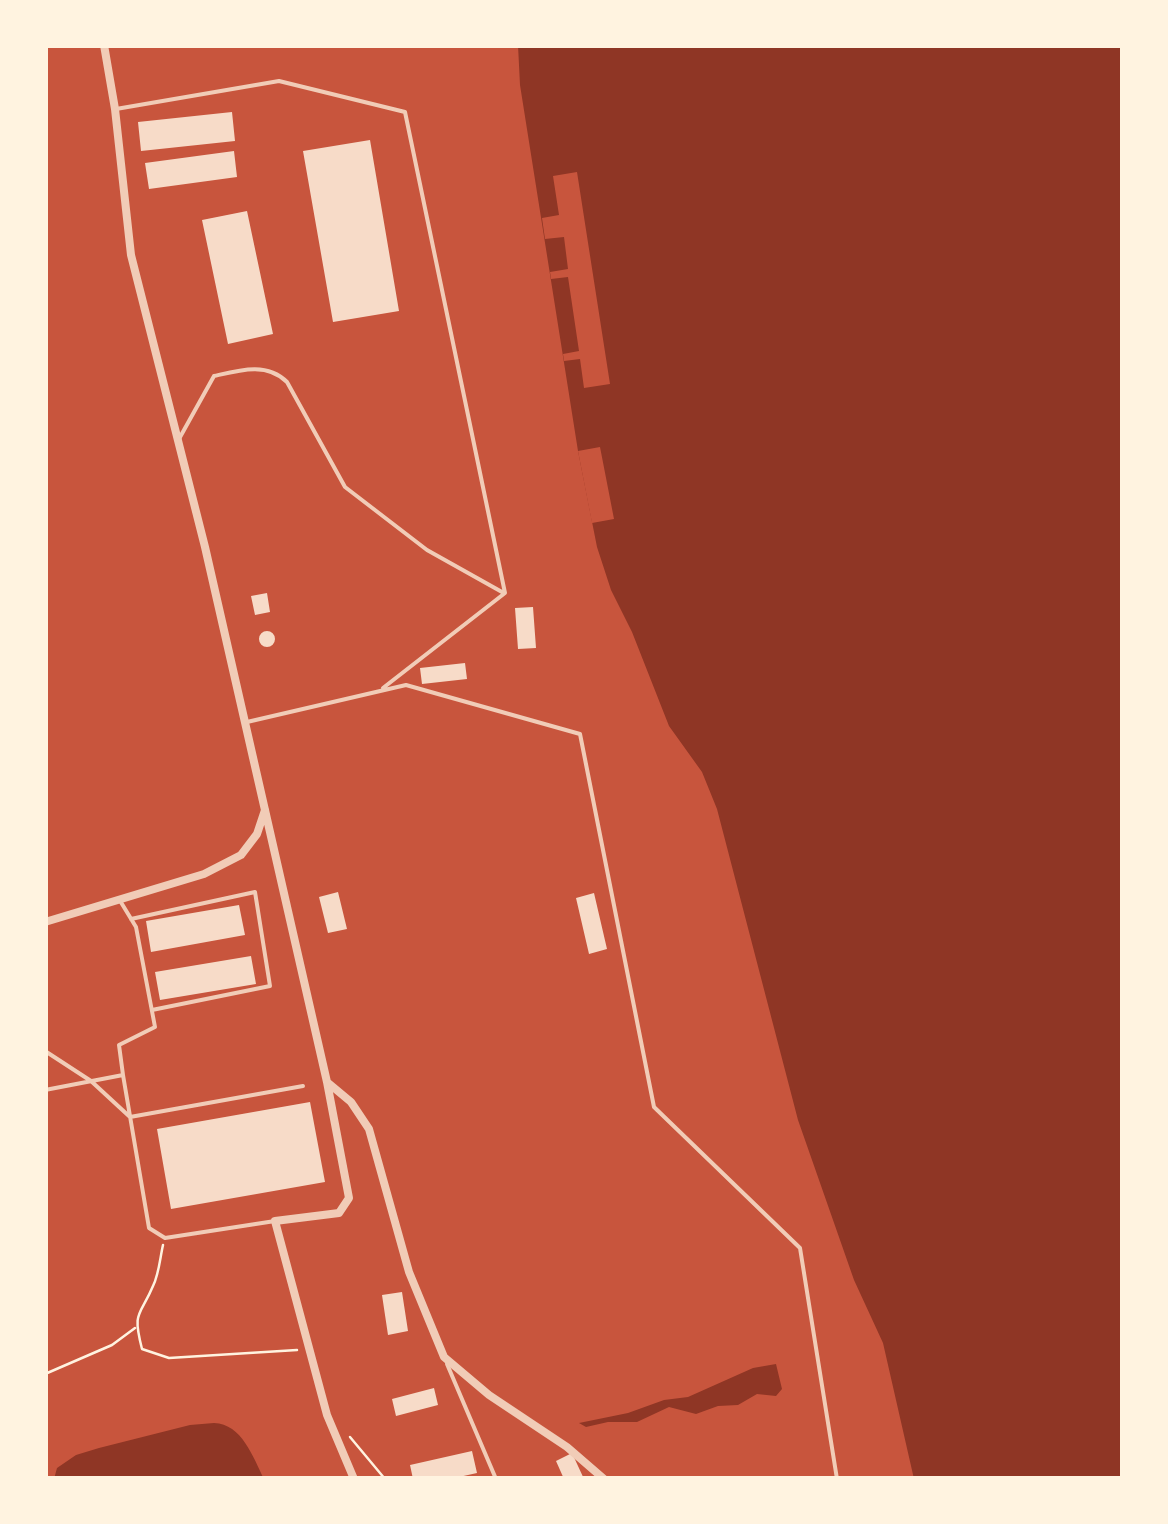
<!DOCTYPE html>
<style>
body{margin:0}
#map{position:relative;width:1168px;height:1524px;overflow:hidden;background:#c8553d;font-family:"DejaVu Sans",sans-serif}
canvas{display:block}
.frame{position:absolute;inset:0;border:48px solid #fff3e0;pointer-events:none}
</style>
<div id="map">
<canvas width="1168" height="1524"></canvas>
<div class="frame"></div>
</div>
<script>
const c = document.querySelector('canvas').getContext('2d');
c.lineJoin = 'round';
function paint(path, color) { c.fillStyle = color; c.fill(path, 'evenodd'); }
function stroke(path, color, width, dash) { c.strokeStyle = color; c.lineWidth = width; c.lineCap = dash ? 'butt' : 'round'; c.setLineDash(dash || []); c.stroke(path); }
paint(new Path2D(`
 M518,45H1123V1479H914L883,1343L854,1280L798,1120L717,809L702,772L669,726L632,632L611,590L597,547L578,451L520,85Z
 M776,1364L782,1389L776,1396L757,1394L738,1405L718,1406L696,1414L669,1407L637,1422H608L586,1427L579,1423L628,1413L664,1400L688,1397L753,1368Z
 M214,1423C242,1424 253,1457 264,1479H54L57,1468L76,1455L99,1448L190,1425Z`), '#8f3625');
paint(new Path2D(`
 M577,172L610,384L584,388L580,359L564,361L563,354L579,351L568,277L551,279L550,272L568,269L564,237L545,239L542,218L559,215L553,176Z
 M600,447L614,519L592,523L578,451Z`), '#c8553d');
paint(new Path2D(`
 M232,112L235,141L141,151L138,122Z
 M370,140L399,311L333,322L303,151Z
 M234,151L237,177L149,189L145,163Z
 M247,211L273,334L228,344L202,220Z
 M267,593L270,612L255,615L251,596Z
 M533,607L536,648L518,649L515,608Z
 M259 639a8 8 0 1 1 16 0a8 8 0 1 1-16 0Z
 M465,663L467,679L422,684L420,668Z
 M338,892L347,929L328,933L319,897Z
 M594,893L607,949L589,954L576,898Z
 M239,905L245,935L151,952L146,921Z
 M251,956L256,984L160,1000L155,972Z
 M310,1102L325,1182L171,1209L157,1129Z
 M402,1292L408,1331L388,1335L382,1295Z
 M434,1388L438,1405L396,1416L392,1399Z
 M472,1451L477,1473L450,1479H413L410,1465Z
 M572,1453L584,1479H564L556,1461Z`), '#f7dbc8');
stroke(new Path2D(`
 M163,1245C160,1258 159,1274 153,1286C140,1317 132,1310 142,1349L169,1358L297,1350
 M45,1374L112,1345L135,1328
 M350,1437L385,1479`), '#fff3e0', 2.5);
stroke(new Path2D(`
 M116,109L279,81L405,112L505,593L383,688
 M179,439L214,376C240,370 267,362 287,382L345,487L427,550L502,592
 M247,722L406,685L580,734L654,1107L800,1248L837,1479
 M119,899L136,927L155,1027L119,1045L123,1075
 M131,919L255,892L270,986L152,1010
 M45,1051L91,1081L130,1117L303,1086
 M45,1090L123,1075L149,1228L165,1238L275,1221
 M447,1364L496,1479`), '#f1ccb7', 4);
stroke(new Path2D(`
 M104,45L115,109L131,255L205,547L327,1082L351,1102L369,1129L409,1272L444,1357L489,1395L567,1447L604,1479
 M45,922L204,874L241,855L257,834L265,810
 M327,1082L349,1198L339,1213L275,1221L327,1415L354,1479`), '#f1ccb7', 8);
</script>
